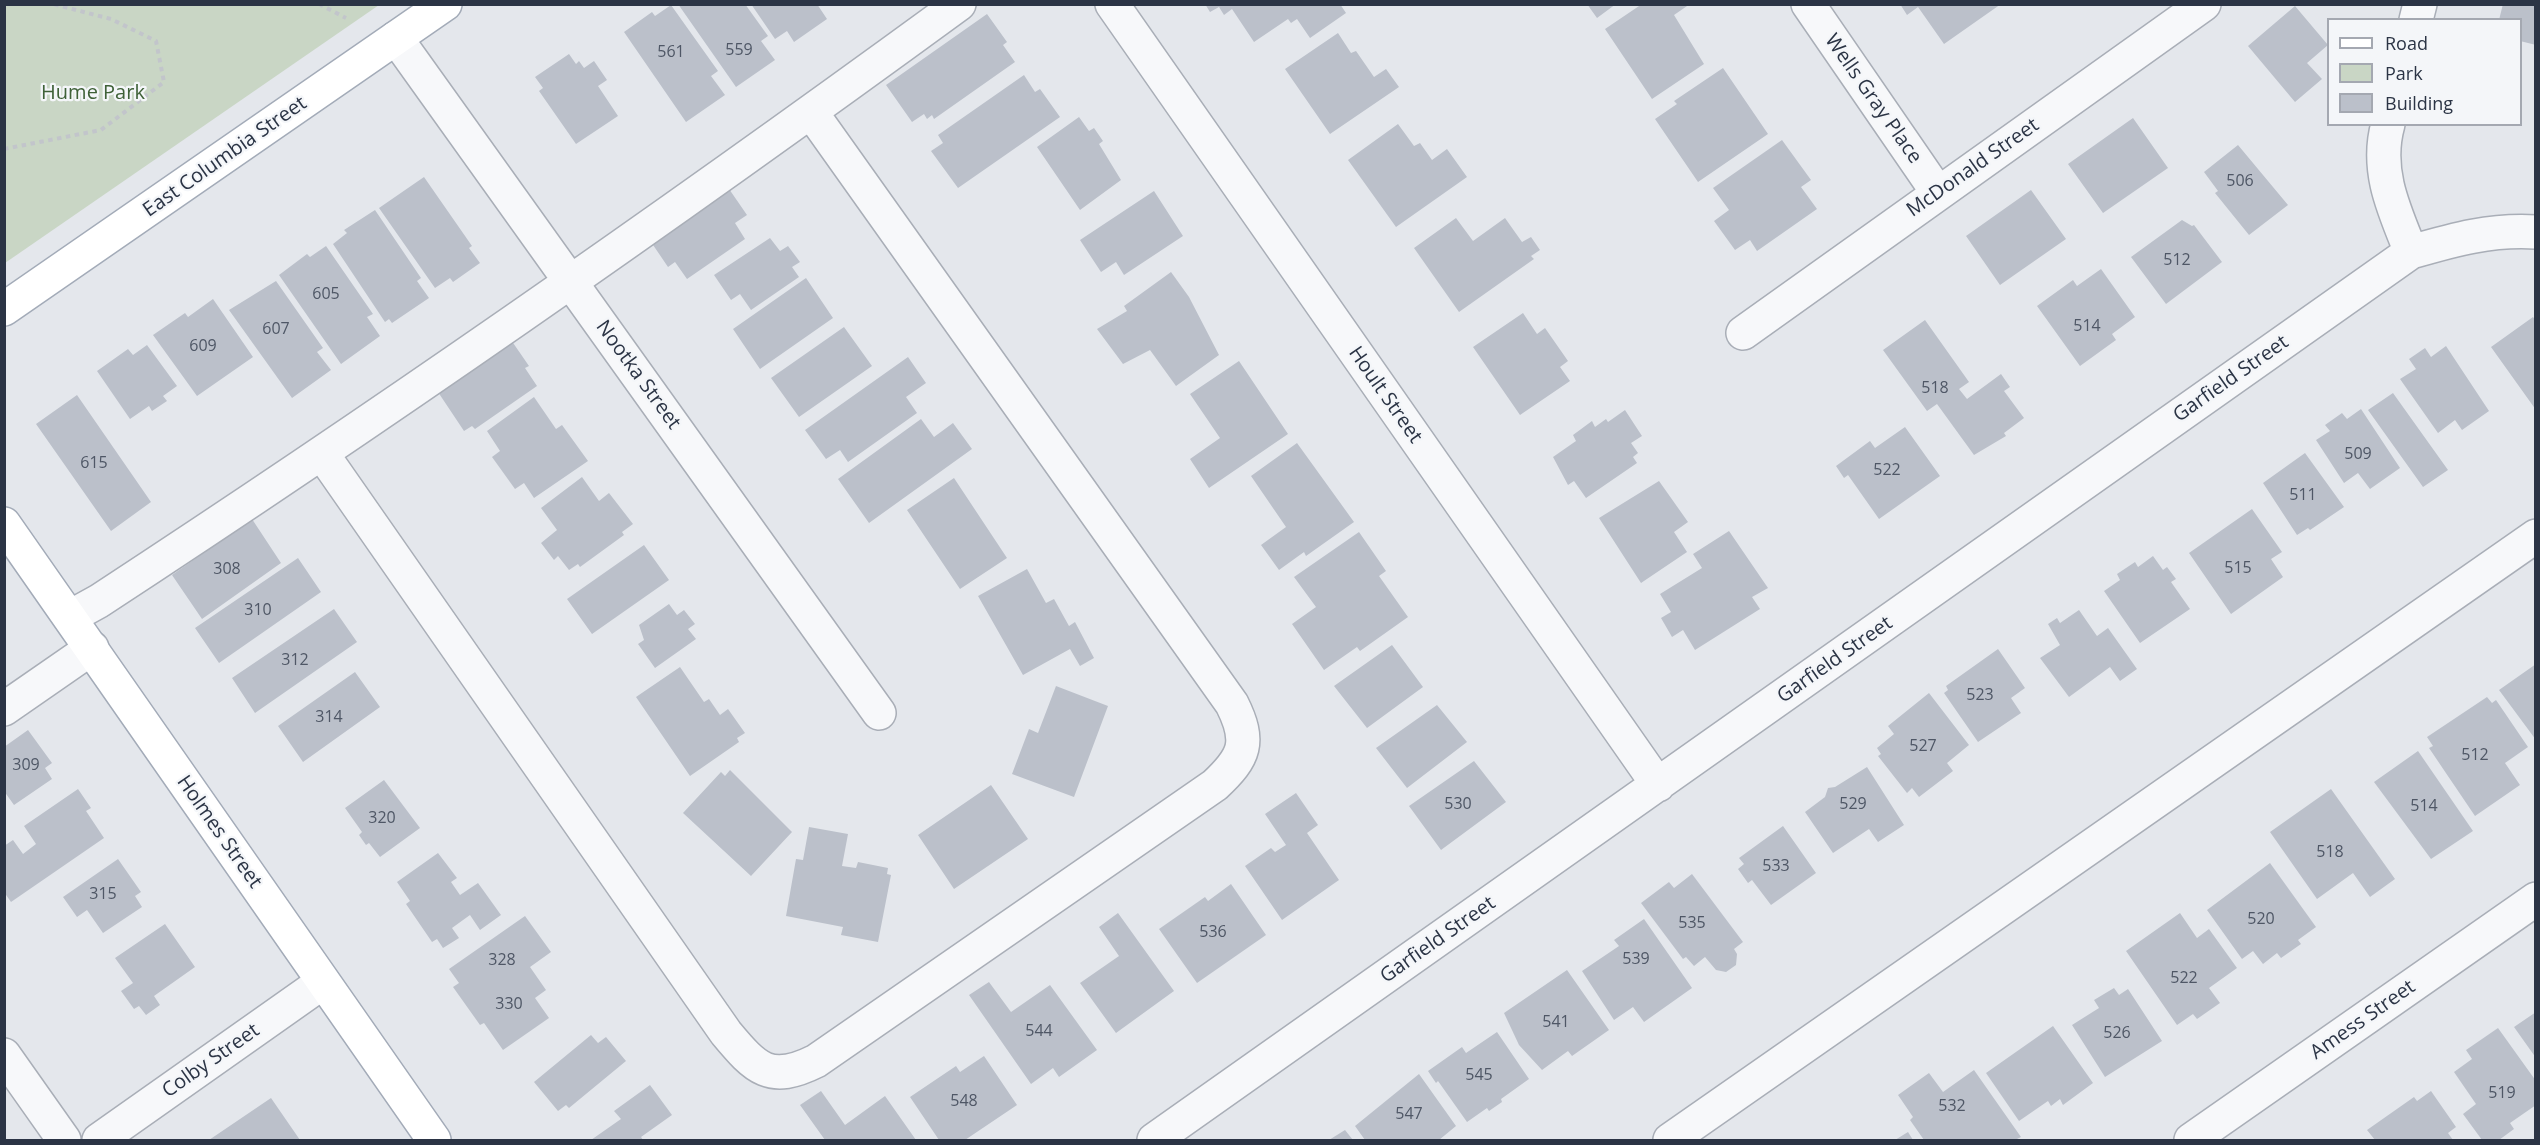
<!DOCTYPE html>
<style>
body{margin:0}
#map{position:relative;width:2540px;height:1145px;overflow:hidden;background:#e4e7ec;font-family:"Open Sans",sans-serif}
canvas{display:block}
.frame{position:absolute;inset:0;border:6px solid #2b3445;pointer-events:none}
.legend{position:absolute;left:2327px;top:18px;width:195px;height:108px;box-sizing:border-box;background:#f4f6f9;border:2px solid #a4a8b1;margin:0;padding:8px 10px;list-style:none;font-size:18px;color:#2b3445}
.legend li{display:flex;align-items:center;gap:12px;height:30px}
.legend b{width:30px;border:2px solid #a4a8b1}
</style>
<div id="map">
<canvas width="2540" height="1145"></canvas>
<div class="frame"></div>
<ul class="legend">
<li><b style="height:8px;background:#fff"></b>Road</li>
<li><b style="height:16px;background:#c9d6c5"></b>Park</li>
<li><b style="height:16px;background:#bbc0ca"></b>Building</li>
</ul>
</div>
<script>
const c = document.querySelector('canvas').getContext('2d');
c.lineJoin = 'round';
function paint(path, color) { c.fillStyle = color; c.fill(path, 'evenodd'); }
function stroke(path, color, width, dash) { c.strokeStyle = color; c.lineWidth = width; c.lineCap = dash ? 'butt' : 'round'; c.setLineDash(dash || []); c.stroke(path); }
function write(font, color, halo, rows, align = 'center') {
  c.font = font + ' "Open Sans",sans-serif'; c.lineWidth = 4.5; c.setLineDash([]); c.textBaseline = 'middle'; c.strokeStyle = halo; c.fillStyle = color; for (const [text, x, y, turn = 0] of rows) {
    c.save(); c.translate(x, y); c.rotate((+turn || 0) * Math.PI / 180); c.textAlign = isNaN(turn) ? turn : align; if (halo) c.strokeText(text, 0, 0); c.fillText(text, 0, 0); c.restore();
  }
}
paint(new Path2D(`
 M5,4H379V5L5,263Z`), '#c9d6c5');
paint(new Path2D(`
 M678,4H745L768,36L761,41L775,60L736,87Z
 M751,4H817L827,19L794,42L787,31L775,39Z
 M1205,4H1340L1346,13L1310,38L1297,19L1291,23L1288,19L1254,42L1232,9L1224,15L1219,7L1210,12Z
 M1587,4H1616L1597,18Z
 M1642,4H1690L1674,15L1704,64L1652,99L1605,29Z
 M1900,4H2001L1944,44L1918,7L1907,15Z
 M2503,4H2536V45L2520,41V20H2499Z
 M671,5L718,71L711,76L725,95L686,122L624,32L652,12L655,16Z
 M2295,6L2328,45L2307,63L2322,79L2295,102L2248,46Z
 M987,14L1007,42L1003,45L1015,62L934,119L932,115L927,119L924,114L912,122L886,85Z
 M1338,33L1351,53L1356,51L1374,77L1386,69L1399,87L1330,134L1285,69Z
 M569,54L576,64L579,61L584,68L594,61L607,80L598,86L618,116L576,144L539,91L543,88L535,77Z
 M1723,68L1768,134L1698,182L1655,119L1677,104L1674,101Z
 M1024,75L1035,92L1040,89L1060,117L958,188L931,151L943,143L938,135Z
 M1079,117L1089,131L1094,128L1103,141L1099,144L1121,180L1080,210L1037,147Z
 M2133,118L2168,168L2103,213L2068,164Z
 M1398,124L1414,146L1420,143L1432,160L1447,149L1467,177L1396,227L1348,160Z
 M1782,140L1811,180L1801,187L1817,209L1757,251L1750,240L1735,250L1714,221L1729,210L1713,188Z
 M2238,145L2288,205L2249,235L2215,193L2218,191L2204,172Z
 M424,177L472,246L469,248L480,263L453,282L450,278L435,288L379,208Z
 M727,186L747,215L735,223L745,239L687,279L675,262L668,267L649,239Z
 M2031,190L2066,239L2000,285L1966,236Z
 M1154,191L1183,236L1124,275L1116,262L1101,272L1080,240Z
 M375,210L421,278L417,281L429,298L392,323L389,319L385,322L333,244L347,233L344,230Z
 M1456,218L1473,241L1505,218L1522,242L1531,237L1540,250L1531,256L1534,259L1459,312L1414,248Z
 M2182,220L2192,226L2194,225L2222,262L2166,304L2131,257Z
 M770,238L780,251L788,246L800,262L792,267L799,277L751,310L740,294L731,300L714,275Z
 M326,246L373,314L367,317L380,336L341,364L279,275L307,254L310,257Z
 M2101,269L2135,317L2112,334L2116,340L2080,366L2037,306L2073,280L2077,286Z
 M1171,272L1189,297L1219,355L1176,386L1150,350L1123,364L1097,329L1127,311L1124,306Z
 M806,278L833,318L760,369L733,329Z
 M276,281L323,348L317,352L331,370L292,398L229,310Z
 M213,299L253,357L197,396L153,335L185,313L188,317Z
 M1523,313L1537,334L1545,328L1568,361L1560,367L1570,381L1520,415L1473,347Z
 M2533,317L2536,321V410L2491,347Z
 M1925,320L1969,382L1959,389L1967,399L2001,374L2010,387L2004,391L2024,418L2004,433L2006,436L1974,455L1937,404L1927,411L1883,350Z
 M844,327L872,366L799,417L771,378Z
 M509,337L529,366L525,368L537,386L475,429L472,426L464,431L438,392Z
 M147,345L177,386L163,396L167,401L152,411L149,406L130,419L97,371L128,349L133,355Z
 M2446,346L2489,411L2462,430L2455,420L2438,433L2400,379L2416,369L2409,359L2425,348L2431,357Z
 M908,357L926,383L906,397L917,413L848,462L840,450L826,459L805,430Z
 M1239,361L1288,434L1209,488L1190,459L1220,438L1190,394Z
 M2393,393L2448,470L2423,487L2368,410Z
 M77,395L151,502L111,531L36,424Z
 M534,397L556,429L562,425L588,461L534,498L524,483L515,489L492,457L500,451L487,431Z
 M2361,409L2400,468L2370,489L2358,473L2344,483L2316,440L2330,431L2325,425L2342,413L2347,419Z
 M1625,410L1642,436L1631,443L1638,453L1633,457L1637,463L1586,498L1574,481L1568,485L1553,457L1576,441L1573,435L1592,421L1595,427L1606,419L1608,422Z
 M921,419L934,437L953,423L972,449L869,523L838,479Z
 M1905,427L1940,476L1879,519L1848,475L1844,478L1836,466L1870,441L1875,448Z
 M1297,443L1354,522L1306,556L1304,552L1279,570L1261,545L1286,527L1251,476Z
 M2305,453L2344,507L2310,530L2308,528L2297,535L2263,483Z
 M582,477L599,501L609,493L633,524L622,532L624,535L580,567L578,564L569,570L558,556L554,560L541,543L557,530L541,508Z
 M954,478L1007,558L960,589L907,510Z
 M1659,481L1688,522L1674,532L1687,552L1641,583L1599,518Z
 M2252,509L2282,552L2271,559L2283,577L2231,614L2189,553Z
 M252,519L281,563L202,619L172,575Z
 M1729,531L1768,588L1752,597L1760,609L1695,650L1683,630L1672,637L1661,618L1671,612L1660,594L1702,568L1693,554Z
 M1359,532L1386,571L1379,576L1408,617L1360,651L1357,647L1324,670L1292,624L1316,607L1294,577Z
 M644,545L669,580L592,634L567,599Z
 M2153,556L2163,570L2167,567L2176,579L2171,582L2190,609L2140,643L2104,591L2120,580L2117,574L2135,562L2138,567Z
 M298,558L321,592L219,663L195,628Z
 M1027,569L1046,603L1054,599L1069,626L1075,622L1094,658L1080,666L1070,649L1023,675L978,596Z
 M669,604L677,615L684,610L695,624L688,629L696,639L655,668L638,644L644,640L639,625Z
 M334,609L357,642L255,713L232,678Z
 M2079,610L2097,636L2108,628L2137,669L2120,681L2110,667L2069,697L2040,658L2060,645L2048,624L2057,618L2060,623Z
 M1392,645L1423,687L1367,728L1334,686Z
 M1998,649L2025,688L2011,698L2021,713L1978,742L1944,693L1948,690L1946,686Z
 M2536,664V740L2499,690Z
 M680,667L704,702L709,699L720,715L728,709L745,733L737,738L739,742L690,776L636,697Z
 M355,672L380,707L303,762L278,726Z
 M1056,686L1108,706L1074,797L1012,774L1029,729L1038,733Z
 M1929,693L1969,745L1947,763L1953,771L1919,797L1912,788L1907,793L1878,756L1881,754L1877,748L1894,734L1888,726Z
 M2487,697L2492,703L2496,700L2528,747L2505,763L2520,785L2475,816L2429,748L2433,746L2427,737Z
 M1437,705L1467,742L1407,788L1376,748Z
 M28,730L52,763L45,768L52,779L14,805L4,791V747Z
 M2418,751L2473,831L2431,859L2374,782Z
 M1474,761L1506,802L1441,850L1409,806Z
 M1867,767L1904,825L1878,842L1869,829L1833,853L1805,812L1825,797L1828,788L1835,787Z
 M730,770L792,832L751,876L683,813L721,772L725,776Z
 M384,780L420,828L380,857L369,843L366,845L359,835L362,832L345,808Z
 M991,785L1028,839L954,889L918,835Z
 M78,789L91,808L86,811L104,838L11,902L4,892V846L13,840L23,854L36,844L24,826Z
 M2331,789L2395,879L2370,897L2353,873L2317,899L2270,832Z
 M1296,793L1318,825L1307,833L1339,880L1282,920L1245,866L1271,848L1275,852L1286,845L1265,814Z
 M1783,826L1816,873L1771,905L1752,880L1748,883L1738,869L1744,864L1739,858Z
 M809,827L848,834L842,866L856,868L858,862L888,868L887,874L891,875L878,942L841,935L843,927L786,916L796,859L803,860Z
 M438,853L457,878L451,882L460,895L478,883L501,915L480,930L470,915L452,928L459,938L443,948L437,939L432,942L406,904L410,901L397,882Z
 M118,859L141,892L135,896L142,907L103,933L87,910L77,917L63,897Z
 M2270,863L2316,927L2298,940L2301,944L2281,958L2277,953L2263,964L2253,951L2242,959L2207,910Z
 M1692,874L1743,942L1734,949L1737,954L1736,965L1726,972L1716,970L1705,957L1694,966L1686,957L1683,959L1641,903L1669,882L1674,888Z
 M1231,884L1266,935L1197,983L1159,929L1205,897L1208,901Z
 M1118,913L1174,991L1116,1033L1080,983L1119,956L1099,927Z
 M2180,913L2197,938L2209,929L2237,968L2209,988L2220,1003L2197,1019L2193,1014L2177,1025L2126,951Z
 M525,916L551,952L530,967L546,990L535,998L549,1018L503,1050L484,1023L480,1025L453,987L459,983L449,969Z
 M1644,919L1692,988L1644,1022L1633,1007L1614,1020L1582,971L1619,946L1614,940Z
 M165,924L195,967L154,996L160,1005L146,1015L139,1006L134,1009L121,991L133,983L115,958Z
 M1567,970L1609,1030L1572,1056L1568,1051L1542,1070L1519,1045L1504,1013Z
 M989,982L1011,1012L1050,985L1097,1050L1059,1077L1053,1068L1031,1084L969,995Z
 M2114,988L2119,995L2128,989L2162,1041L2105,1077L2072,1025L2099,1008L2094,1000Z
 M2536,1012V1058L2514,1027Z
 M2053,1026L2093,1083L2063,1105L2060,1099L2051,1106L2048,1101L2019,1121L1986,1073Z
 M2498,1028L2536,1081V1105L2510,1123L2514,1129L2499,1140H2482L2463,1114L2476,1104L2454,1072L2472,1059L2466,1050Z
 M1497,1032L1529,1079L1501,1099L1502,1102L1489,1111L1487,1108L1467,1122L1438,1081L1436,1083L1428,1071L1462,1047L1466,1053Z
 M591,1035L598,1043L606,1037L626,1061L569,1108L566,1105L558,1111L534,1082Z
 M984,1056L1017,1105L965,1140H939L910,1097L956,1066L960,1072Z
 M1974,1070L2021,1137L2015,1140H1924L1910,1120L1913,1117L1898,1095L1929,1073L1943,1092Z
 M1419,1074L1456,1126L1439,1140H1365L1355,1126Z
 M650,1085L672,1115L641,1137L643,1140H591L621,1119L614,1111Z
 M821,1091L845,1125L885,1096L916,1140H825L800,1105Z
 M2431,1091L2456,1127L2448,1133L2453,1140H2375L2367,1130L2414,1097L2417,1101Z
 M271,1098L300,1140H209Z
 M1345,1130L1353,1140H1329Z
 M1908,1132L1913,1140H1895Z`), '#bbc0ca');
const minor = new Path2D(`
 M1112,4L1658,785
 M1808,4L1938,193
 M2416,20L2420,4
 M396,38L879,713
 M2388,124C2375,170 2394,210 2411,252
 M1743,333L2204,4
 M323,455L726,1033C756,1069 770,1084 816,1061L1215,785C1245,757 1251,742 1232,704L811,112
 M70,617L99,601C391,410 677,210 959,4
 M4,709L92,648
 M4,1055L64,1140
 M99,1140L323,982
 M1154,1140L2411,252C2453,240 2491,229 2536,232
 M1670,1140L2536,536
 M2191,1140L2536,899`);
const major = new Path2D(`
 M4,309L445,4
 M4,524L434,1140`);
stroke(minor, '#a9aeb7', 36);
stroke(major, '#a3abb8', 36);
stroke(new Path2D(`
 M319,4L346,18
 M4,149L101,130L164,82L156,41L111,19L53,4`), '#c2c5cb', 4, [4.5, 4.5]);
stroke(minor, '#f7f8fa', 33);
stroke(major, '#fff', 33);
write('16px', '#4f5766', null, [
 ["559",739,50],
 ["561",671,52],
 ["506",2240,181],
 ["512",2177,260],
 ["605",326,294],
 ["514",2087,326],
 ["607",276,329],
 ["609",203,346],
 ["518",1935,388],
 ["509",2358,454],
 ["615",94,463],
 ["522",1887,470],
 ["511",2303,495],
 ["515",2238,568],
 ["308",227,569],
 ["310",258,610],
 ["312",295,660],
 ["523",1980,695],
 ["314",329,717],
 ["527",1923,746],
 ["512",2475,755],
 ["309",26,765],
 ["530",1458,804],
 ["529",1853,804],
 ["514",2424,806],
 ["320",382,818],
 ["518",2330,852],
 ["533",1776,866],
 ["315",103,894],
 ["520",2261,919],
 ["535",1692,923],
 ["536",1213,932],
 ["539",1636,959],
 ["328",502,960],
 ["522",2184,978],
 ["330",509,1004],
 ["541",1556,1022],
 ["544",1039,1031],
 ["526",2117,1033],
 ["545",1479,1075],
 ["519",2502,1093],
 ["548",964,1101],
 ["532",1952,1106],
 ["547",1409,1114]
]);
write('20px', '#3f6138', '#f4f6f9', [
 ["Hume Park",93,93]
]);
write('20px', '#2b3445', '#f4f6f9', [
 ["Wells Gray Place",1873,99,55],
 ["East Columbia Street",225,157,-35],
 ["McDonald Street",1973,168,-35],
 ["Nootka Street",638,375,54],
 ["Garfield Street",2231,379,-35],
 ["Hoult Street",1385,395,55],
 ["Garfield Street",1835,660,-35],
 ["Holmes Street",219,832,55],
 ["Garfield Street",1438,940,-35],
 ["Amess Street",2363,1020,-35],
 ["Colby Street",211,1061,-35]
]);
</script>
